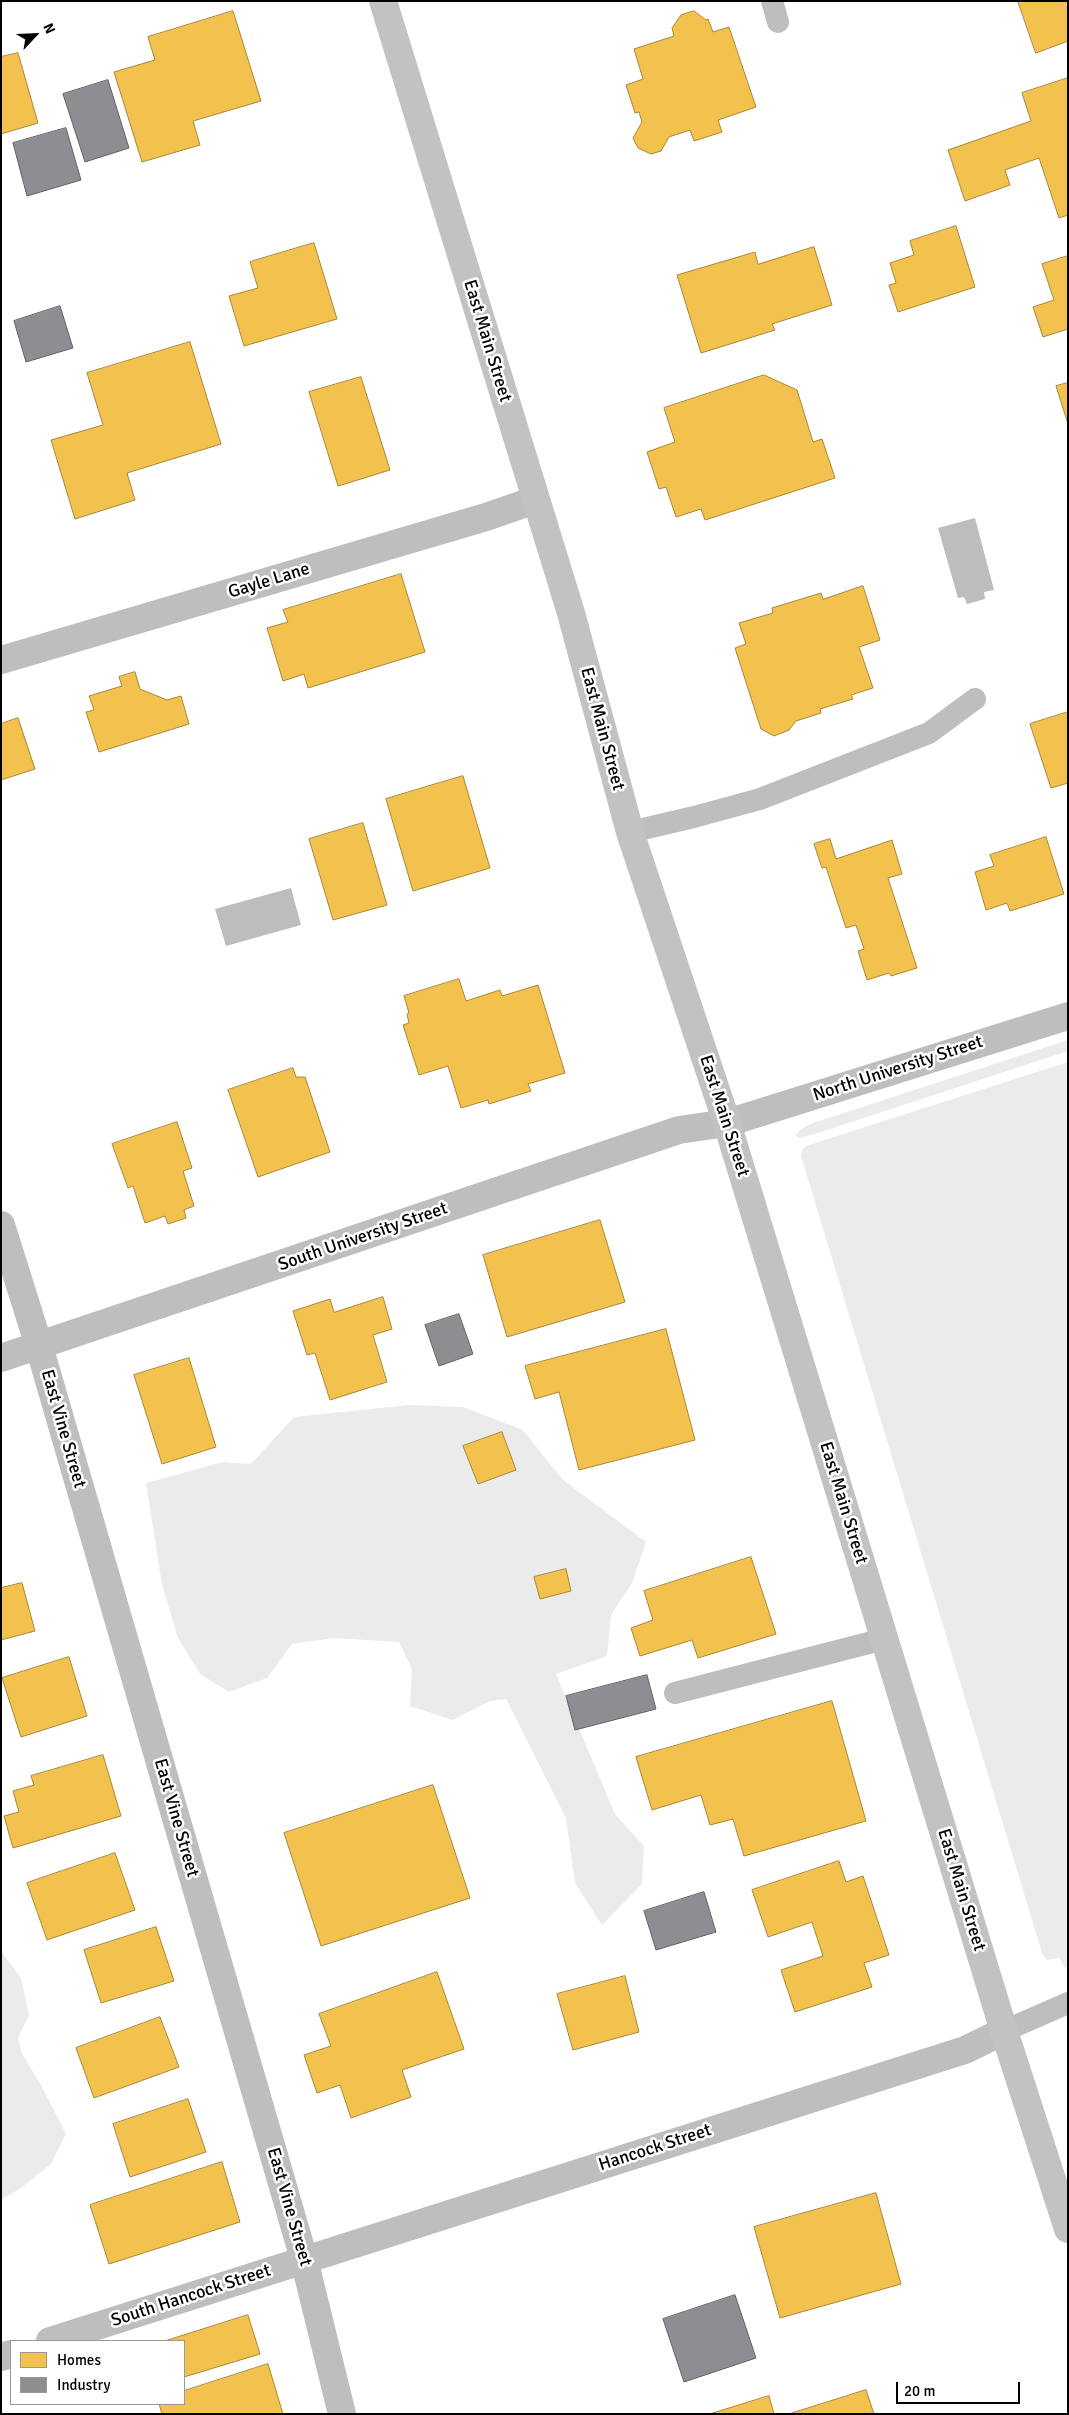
<!DOCTYPE html>
<style>
body{margin:0}
#map{position:relative;width:1069px;height:2415px;overflow:hidden;background:#fff;font-family:Signika,sans-serif}
canvas{display:block}
.frame{position:absolute;inset:0;border:2px solid #000;pointer-events:none}
.legend{position:absolute;left:10px;top:2340px;width:175px;height:65px;box-sizing:border-box;background:#fff;border:1px solid #999;margin:0;padding:6px 9px;list-style:none;font-size:15px;color:#000}
.legend li{display:flex;align-items:center;gap:10px;height:25px}
.legend b{width:25px;border:1px solid #999}
.north{position:absolute;left:10px;top:10px;width:50px;height:50px;-webkit-text-stroke:4px #fff;paint-order:stroke;rotate:65deg;font-size:14px;font-weight:700;line-height:20px;text-align:center;color:#000}
.north::after{content:'';display:block;margin:auto;width:18px;height:22px;background:#000;clip-path:polygon(50% 0,100% 100%,50% 72%,0 100%)}
.scale{position:absolute;left:896px;top:2382px;width:124px;height:22px;box-sizing:border-box;border:2px solid #000;border-top:0;padding-left:6px;font-size:15px;line-height:18px;white-space:nowrap;color:#000;-webkit-text-stroke:4px #fff;paint-order:stroke}
</style>
<div id="map">
<canvas width="1069" height="2415"></canvas>
<div class="frame"></div>
<ul class="legend">
<li><b style="height:14px;background:#f2c14e"></b>Homes</li>
<li><b style="height:14px;background:#8d8d92"></b>Industry</li>
</ul>
<div class="north">N</div>
<div class="scale">20 m</div>
</div>
<script>
const c = document.querySelector('canvas').getContext('2d');
c.lineJoin = 'round';
function paint(path, color) { c.fillStyle = color; c.fill(path, 'evenodd'); }
function stroke(path, color, width, dash) { c.strokeStyle = color; c.lineWidth = width; c.lineCap = dash ? 'butt' : 'round'; c.setLineDash(dash || []); c.stroke(path); }
function write(font, color, halo, rows, align = 'center') {
  c.font = font + ' Signika,sans-serif'; c.lineWidth = 5; c.setLineDash([]); c.textBaseline = 'middle'; c.strokeStyle = halo; c.fillStyle = color; for (const [text, x, y, turn = 0] of rows) {
    c.save(); c.translate(x, y); c.rotate((+turn || 0) * Math.PI / 180); c.textAlign = isNaN(turn) ? turn : align; if (halo) c.strokeText(text, 0, 0); c.fillText(text, 0, 0); c.restore();
  }
}
paint(new Path2D(`
 M1068,1040V1051L818,1133L800,1138L795,1136L801,1129L813,1123Z
 M1068,1062V1965L1065,1968L1059,1958L1047,1960L1042,1953L801,1156L802,1150L806,1146Z
 M409,1405L463,1407L523,1430L563,1480L646,1542L632,1583L611,1615L607,1656L556,1674L615,1814L644,1846L642,1884L602,1925L575,1883L566,1818L506,1699L490,1701L452,1720L410,1706L412,1669L399,1642L334,1638L292,1644L267,1678L229,1692L200,1674L178,1638L162,1585L146,1483L223,1462L251,1464L294,1417Z
 M1,1951L21,1978L29,2015L18,2038L22,2054L40,2083L66,2134L51,2164L21,2188L1,2200Z`), '#ebebeb');
paint(new Path2D(`
 M975,518L994,590L984,592L985,599L967,604L964,597L958,598L938,528Z
 M291,888L301,925L226,946L215,909Z`), '#bdbdbd');
const homes = new Path2D(`
 M1018,1H1068V41L1036,53Z
 M233,11L261,101L193,121L200,145L142,162L114,72L155,60L148,37Z
 M694,11L706,20L708,19L713,32L729,27L756,107L718,120L722,132L694,141L690,130L669,137L661,151L651,154L638,148L633,138L642,122L639,112L635,113L626,85L643,79L634,49L674,36L672,28L681,15Z
 M18,53L38,123L1,134V57Z
 M1068,78V215L1059,218L1039,158L1005,170L1010,185L965,201L948,150L1031,121L1022,93Z
 M956,226L975,287L898,312L889,285L896,283L890,263L914,255L910,241Z
 M314,243L337,319L244,346L229,296L258,288L250,262Z
 M814,247L832,305L772,324L775,330L701,353L677,275L755,252L758,264Z
 M1068,256V329L1043,337L1033,307L1054,300L1042,264Z
 M190,342L221,444L127,473L135,500L75,519L51,440L103,425L87,373Z
 M764,375L797,390L813,442L822,439L835,478L705,520L701,509L676,517L666,487L659,489L647,452L675,442L664,408Z
 M361,377L390,470L338,486L309,392Z
 M1068,383V424L1056,386Z
 M401,574L425,652L308,688L304,674L283,681L267,628L288,622L283,610Z
 M863,586L880,640L859,647L873,688L851,695L853,699L820,709L821,713L796,721L789,730L774,736L761,729L735,648L746,644L739,623L773,613L772,608L821,593L823,599Z
 M135,672L140,689L167,700L181,696L189,724L99,752L86,712L94,710L89,696L122,686L119,677Z
 M1068,712V783L1051,788L1030,724Z
 M18,718L35,769L1,780V724Z
 M463,776L490,868L413,891L386,799Z
 M363,823L387,905L333,920L309,839Z
 M1046,837L1064,894L1010,911L1007,903L986,910L975,872L994,866L990,855Z
 M830,839L836,859L892,840L902,874L888,878L917,968L891,976L889,973L867,980L858,951L864,949L856,925L846,928L826,867L822,868L814,844Z
 M459,979L466,1001L500,990L502,996L538,985L565,1073L528,1084L531,1091L489,1104L488,1100L461,1108L448,1066L419,1075L403,1025L409,1023L407,1014L409,1013L404,996Z
 M293,1068L296,1077H305L330,1152L258,1177L228,1090Z
 M177,1122L192,1168L183,1171L194,1206L184,1210L186,1218L168,1224L165,1216L145,1223L133,1186L128,1188L112,1144Z
 M600,1220L625,1302L507,1337L483,1255Z
 M383,1297L392,1329L373,1335L387,1382L330,1400L315,1353L307,1355L293,1311L330,1299L334,1312Z
 M666,1329L695,1440L579,1470L559,1392L535,1399L525,1366Z
 M189,1358L216,1447L162,1464L134,1375Z
 M502,1432L516,1470L478,1484L463,1446Z
 M751,1557L776,1634L698,1658L692,1640L640,1656L631,1628L653,1620L644,1591Z
 M566,1569L571,1591L540,1599L534,1577Z
 M22,1583L35,1631L1,1640V1588Z
 M69,1657L87,1716L21,1737L2,1678Z
 M832,1701L866,1821L744,1856L733,1819L710,1825L701,1795L652,1810L636,1757Z
 M103,1755L121,1816L13,1848L4,1816L19,1812L13,1791L34,1785L31,1776Z
 M433,1785L470,1898L321,1946L284,1833Z
 M115,1853L135,1910L47,1940L27,1883Z
 M839,1861L846,1882L863,1876L889,1955L864,1963L872,1987L795,2012L781,1970L823,1956L812,1922L768,1937L752,1890Z
 M156,1927L174,1981L101,2003L84,1950Z
 M437,1972L464,2049L402,2070L411,2097L351,2118L340,2085L317,2093L304,2055L331,2046L319,2014Z
 M625,1976L639,2032L573,2050L557,1994Z
 M160,2017L179,2067L94,2098L76,2048Z
 M188,2099L206,2152L130,2177L113,2124Z
 M222,2162L240,2222L109,2264L90,2205Z
 M876,2193L901,2284L780,2318L754,2227Z
 M248,2315L260,2354L184,2377V2341H165Z
 M268,2364L283,2414H162L159,2404H184V2391Z
 M866,2390L874,2414H789Z
 M769,2396L774,2414H710Z`);
paint(homes, '#f2c14e');
stroke(homes, '#a98737', 1);
const industry = new Path2D(`
 M108,80L129,148L85,162L63,94Z
 M66,128L81,180L27,196L13,143Z
 M60,306L73,348L26,362L14,321Z
 M459,1314L473,1354L439,1366L425,1325Z
 M647,1675L656,1709L575,1730L566,1696Z
 M704,1892L716,1932L656,1950L644,1911Z
 M735,2295L756,2358L684,2382L663,2319Z`);
paint(industry, '#8d8d92');
stroke(industry, '#636366', 1);
stroke(new Path2D(`
 M772,1L778,22
 M630,832L694,817L760,799L929,733L975,699
 M675,1693L884,1639
 M1004,2031L1068,2003`), '#bebebe', 22);
stroke(new Path2D(`
 M1,660L486,517L535,500
 M1,1225L39,1346L304,2259L342,2414
 M1,1358L679,1130L727,1123L1068,1016
 M50,2341L965,2050L1004,2031
 M1,2357L11,2354`), '#bebebe', 28);
stroke(new Path2D(`
 M383,1L571,613L630,832L727,1123L1004,2031L1068,2229`), '#c2c2c2', 28);
write('18px', '#000', '#fff', [
 ["East Main Street",487,341,73],
 ["Gayle Lane",269,581,-17],
 ["East Main Street",602,729,75],
 ["North University Street",898,1069,-18],
 ["East Main Street",724,1116,72],
 ["South University Street",363,1237,-19],
 ["East Vine Street",63,1429,74],
 ["East Main Street",843,1503,73],
 ["East Vine Street",176,1818,74],
 ["East Main Street",961,1890,73],
 ["Hancock Street",655,2148,-18],
 ["East Vine Street",289,2207,74],
 ["South Hancock Street",191,2296,-18]
]);
</script>
